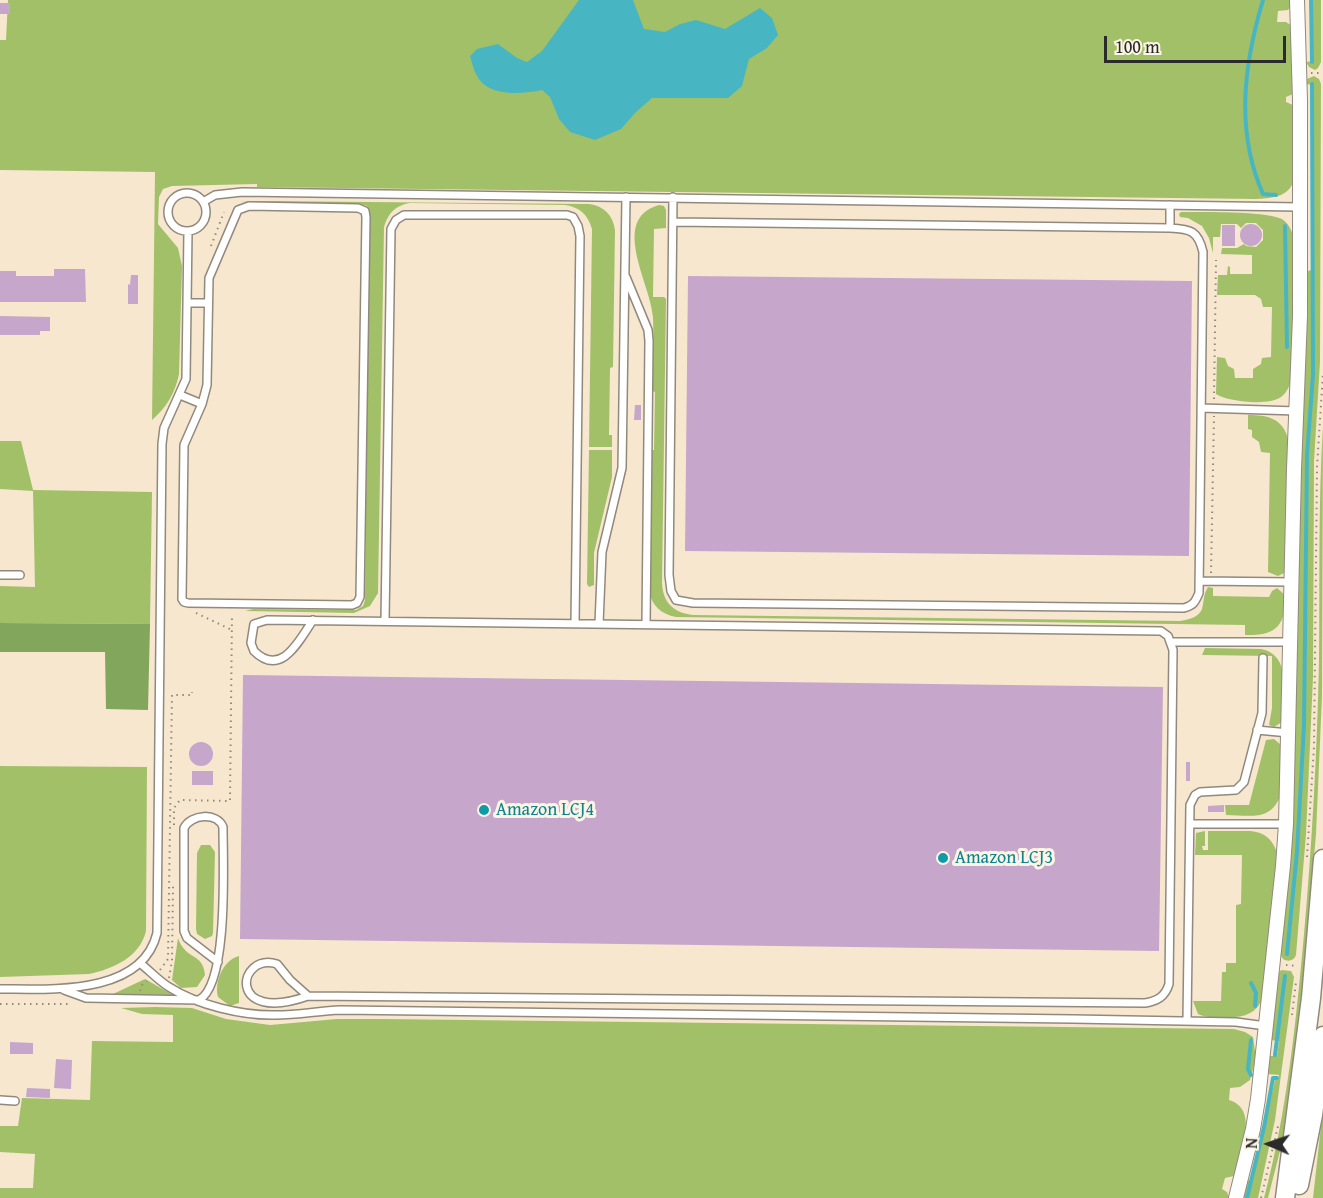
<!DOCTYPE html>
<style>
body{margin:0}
#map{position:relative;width:1323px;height:1198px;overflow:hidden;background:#f7e7cf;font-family:"Gentium Book Plus",serif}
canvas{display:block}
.north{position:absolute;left:1239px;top:1114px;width:60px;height:60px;-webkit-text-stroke:4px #fcf5e5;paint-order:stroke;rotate:272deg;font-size:16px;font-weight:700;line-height:24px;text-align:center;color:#2b2b2b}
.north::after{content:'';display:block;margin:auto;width:21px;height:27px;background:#2b2b2b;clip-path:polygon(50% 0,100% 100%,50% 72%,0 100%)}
.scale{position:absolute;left:1104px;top:36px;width:182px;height:27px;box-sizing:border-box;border:3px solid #2b2b2b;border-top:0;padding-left:8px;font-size:18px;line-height:21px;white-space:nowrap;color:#2b2b2b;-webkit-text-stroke:4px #fcf5e5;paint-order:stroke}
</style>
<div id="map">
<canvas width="1323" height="1198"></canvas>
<div class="north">N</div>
<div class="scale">100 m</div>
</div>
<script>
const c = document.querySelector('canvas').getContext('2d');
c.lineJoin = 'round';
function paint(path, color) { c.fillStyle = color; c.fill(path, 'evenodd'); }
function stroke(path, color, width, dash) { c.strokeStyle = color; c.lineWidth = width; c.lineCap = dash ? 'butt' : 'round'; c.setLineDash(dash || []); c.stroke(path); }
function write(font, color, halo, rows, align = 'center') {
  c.font = font + ' "Gentium Book Plus",serif'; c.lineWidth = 6; c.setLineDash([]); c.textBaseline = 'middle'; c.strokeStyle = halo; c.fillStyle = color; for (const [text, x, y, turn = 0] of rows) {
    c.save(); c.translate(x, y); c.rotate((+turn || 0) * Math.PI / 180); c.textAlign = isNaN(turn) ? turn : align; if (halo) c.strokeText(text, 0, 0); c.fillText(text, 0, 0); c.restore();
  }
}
paint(new Path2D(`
 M8,0H1291V6L1288,10L1278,11L1277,22H1286L1292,26L1293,94L1286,97V102L1293,105L1292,185C1285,198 1269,198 1256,199L257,187V184L172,186L163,189L159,197L158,224L178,248L182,266L179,374C175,393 167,407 152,420L155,172L0,170V40H6Z
 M1312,0H1321V62L1318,68L1315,70L1309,67L1306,62L1313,61Z
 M1314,76L1319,79L1321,84L1320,362L1314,461L1313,677L1306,834L1296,955C1294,961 1288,962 1283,959L1280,954L1306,271L1314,270L1313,85L1306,84L1307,79Z
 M260,201L589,204C604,206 613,215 615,230L613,367L610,368L609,435H612V447H589L592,229C588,215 580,207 565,205L410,203C396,205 388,213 384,227L378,593L370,606L354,613L245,611L253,609L356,610L363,606L365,600L369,211L367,206L360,204L240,202Z
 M659,205L664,206L666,210V228L654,229L653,297H664L666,299L662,583C663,603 674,613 693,615L1180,621C1212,616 1198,603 1208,587L1213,588V596L1269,597L1272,591L1277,588L1285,595C1286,626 1276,636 1245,635V625L676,617C661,614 652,606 649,591L651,450H654L655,392L652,391C652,367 654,341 653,317C651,284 609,219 659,205Z
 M1181,212C1201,212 1266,211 1282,219C1290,224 1294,235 1294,244L1292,376C1290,384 1288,392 1281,397C1269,406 1228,402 1216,394L1217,357L1225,358L1228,366L1234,369L1235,378H1253V369L1261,364L1262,358L1271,357L1272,307H1263L1261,299L1255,295H1217L1218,275H1227L1228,266L1230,267V274H1252V255L1221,254L1222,248H1237L1244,244L1246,246L1256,247L1263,240V230L1256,223H1246L1241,228L1237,224H1221L1220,237H1213V253L1209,238L1202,226L1188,218L1180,217L1179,214Z
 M1248,415C1267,415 1283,418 1288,439L1286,564L1284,573L1278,576L1268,572L1270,453L1261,452L1259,442L1252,437V430L1248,429Z
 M1323,426L1322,696L1316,834L1305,961L1290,1094L1281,1147L1268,1198H1264C1287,1112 1296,1022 1304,934C1312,843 1317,753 1319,662C1320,583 1318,504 1323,426Z
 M0,441H21L33,490L152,492L150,624L0,623V586L35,587L33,491L0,489Z
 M589,450H612V477L594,553V585L589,587L587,584Z
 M1205,648L1261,649C1293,655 1283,698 1282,722L1274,727L1269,725L1272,708V656L1202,655Z
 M1274,739L1281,745L1280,796C1271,822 1248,815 1226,815L1225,805H1249L1266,740Z
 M0,766L147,767L146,931C140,957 113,969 89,974L0,977Z
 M1205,831V846H1202L1203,850H1208V831H1250C1265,832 1273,840 1277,853L1263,997C1256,1016 1241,1018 1222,1017C1214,1017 1205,1018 1198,1014L1193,1001H1221L1222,972H1226V963H1236V905L1241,904L1242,855H1195L1196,833Z
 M201,845H210L215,852L213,933L212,936L205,939L197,934L196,929L197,853Z
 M178,938C186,961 203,952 205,975L197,987L181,988L172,980Z
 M239,956V1003L230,1006L218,997C214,982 223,960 239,956Z
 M1281,970L1291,971L1294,977L1275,1120L1258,1198H1242L1246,1180L1252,1181L1275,1080H1278L1279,1075L1268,1074L1270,1056H1277L1279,1041L1271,1040L1277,976Z
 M145,979L173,995L113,994Z
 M155,1007L192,1008L226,1019L270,1025L337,1019H382L1234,1029L1245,1032L1253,1037L1256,1058L1250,1080L1240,1087L1230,1088L1229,1100C1260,1109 1240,1153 1234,1176L1225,1178L1222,1189L1227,1192L1229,1198H0V1188H33L35,1154L0,1152V1126H18L22,1098L90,1100L92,1041L173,1042V1015L142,1014L121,1008Z
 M1323,1108V1198H1313Z`), '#a2c068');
paint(new Path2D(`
 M0,623L150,624L148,710L106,709L105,652H0Z`), '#81a65c');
paint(new Path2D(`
 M579,0H633L644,29L665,32L680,24L696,20L725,29L760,8L772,18L778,35L767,48L749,59L742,86L728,98H652L636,112L621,129L595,140L570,132L559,119L550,97L542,90C524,94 491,97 479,79C474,72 472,63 470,56L477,49L498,44L517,58L527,62L542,51Z`), '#48b6c2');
stroke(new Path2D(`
 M1263,0C1244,64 1235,131 1263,194L1276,195
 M1311,0L1312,62
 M1285,226L1287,347
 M1287,954L1297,852L1304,725L1307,455L1313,374L1312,84
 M1251,983L1256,993L1255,1006
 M1251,1040L1248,1069L1251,1075
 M1275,1055L1285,976
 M1247,1198L1264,1127L1273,1078H1277`), '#48b6c2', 4);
paint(new Path2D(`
 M0,3H10V14H0Z
 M1240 235a11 11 0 1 1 22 0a11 11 0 1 1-22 0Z
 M1222,225H1235V246H1222Z
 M54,269H85L86,302H0V271H16V276H54Z
 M131,275H138V304H128V284L130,285Z
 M688,276L1192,281L1189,556L685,551Z
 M0,316L50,317V331H40V335H0Z
 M635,405H641V420H634Z
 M243,675L1163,687L1159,951L240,939Z
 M189 754a12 12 0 1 1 24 0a12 12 0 1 1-24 0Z
 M1186,762H1190V781H1186Z
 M192,771H213V785H192Z
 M1224,805V812H1208V806Z
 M10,1042L33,1043V1054H10Z
 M56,1059L72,1060L71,1089L54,1088Z
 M27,1088L50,1089V1098L26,1097Z`), '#c6a6cb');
const service = new Path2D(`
 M168 212a19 19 0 1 1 38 0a19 19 0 1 1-38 0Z
 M203,202L215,195L242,192L1300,207
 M249,206L358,208L365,211L366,217L360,597L357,603L352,605L188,603L184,602L182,599L184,445L202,404L207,385L209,278L238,210Z
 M673,222L1170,228C1191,229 1198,231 1203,252L1199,593C1195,602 1194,605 1184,608L693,603L676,600L671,591L669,575L673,197
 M1170,228V205
 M626,277L648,330L649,341L646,624
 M187,303H208
 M180,395L202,404
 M1201,408L1297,411
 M0,575H20
 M1199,581L1291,582
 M385,621L391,229L396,220L404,215H567L573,217L578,226L580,236L575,623
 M599,624L602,552L622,468L626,197
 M1171,642H1290
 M1257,730L1289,733
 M1190,824H1286
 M141,964C150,971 159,981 169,987C197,1005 243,1016 276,1015C297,1015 319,1011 340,1010L1073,1019L1236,1022L1266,1026
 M0,989C50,989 142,996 157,933L162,444L164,428L186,379L188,231
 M64,990L86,998L199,1000C229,984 223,861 223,827C217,812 191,814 184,828V931L187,938L218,962
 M308,996L290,980L277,964C237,952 226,1025 308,996L1145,1003C1157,1001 1165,997 1169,984L1173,650L1168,636L1161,631L267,620L254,624L251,643L254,651C281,678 299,641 313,620
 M1187,1021L1190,805L1195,795L1200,792L1236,790L1244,782L1262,713L1263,658
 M0,1100L15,1101`);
const minor = new Path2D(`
 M1236,1198L1253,1129L1258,1099L1283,866L1286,824L1294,469L1300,316V100L1297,0`);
const secondary = new Path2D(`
 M1299,1185L1313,1115L1323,1036
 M1285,1198L1311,998L1323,859`);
stroke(service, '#91897d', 10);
stroke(minor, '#91897d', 16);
stroke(secondary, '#91897d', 21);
stroke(new Path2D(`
 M1311,73H1323
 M211,246L224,212
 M1214,399L1216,260
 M1211,573L1214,416
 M196,613L232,630
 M174,825V808L180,800L230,801L232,614
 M1307,857L1314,747L1317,467L1323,373
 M1286,965L1298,966
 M160,970L168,959L172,695H192V692
 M169,978L172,961L173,885
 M140,991L142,985L147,981
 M0,1004H72
 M1292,1015L1296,982
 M1261,1198L1279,1122`), '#91897d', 2, [1.5, 4.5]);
stroke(service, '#fff', 7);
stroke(minor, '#fff', 14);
stroke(secondary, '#fff', 18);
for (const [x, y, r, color] of [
 [484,810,6,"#0f9aa8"],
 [943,858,6,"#0f9aa8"]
]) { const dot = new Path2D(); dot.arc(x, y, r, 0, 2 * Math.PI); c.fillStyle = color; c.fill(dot); stroke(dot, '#fcf5e5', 2); }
write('18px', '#0d838f', '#fcf5e5', [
 ["Amazon LCJ4",496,810],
 ["Amazon LCJ3",955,858]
], 'left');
</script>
